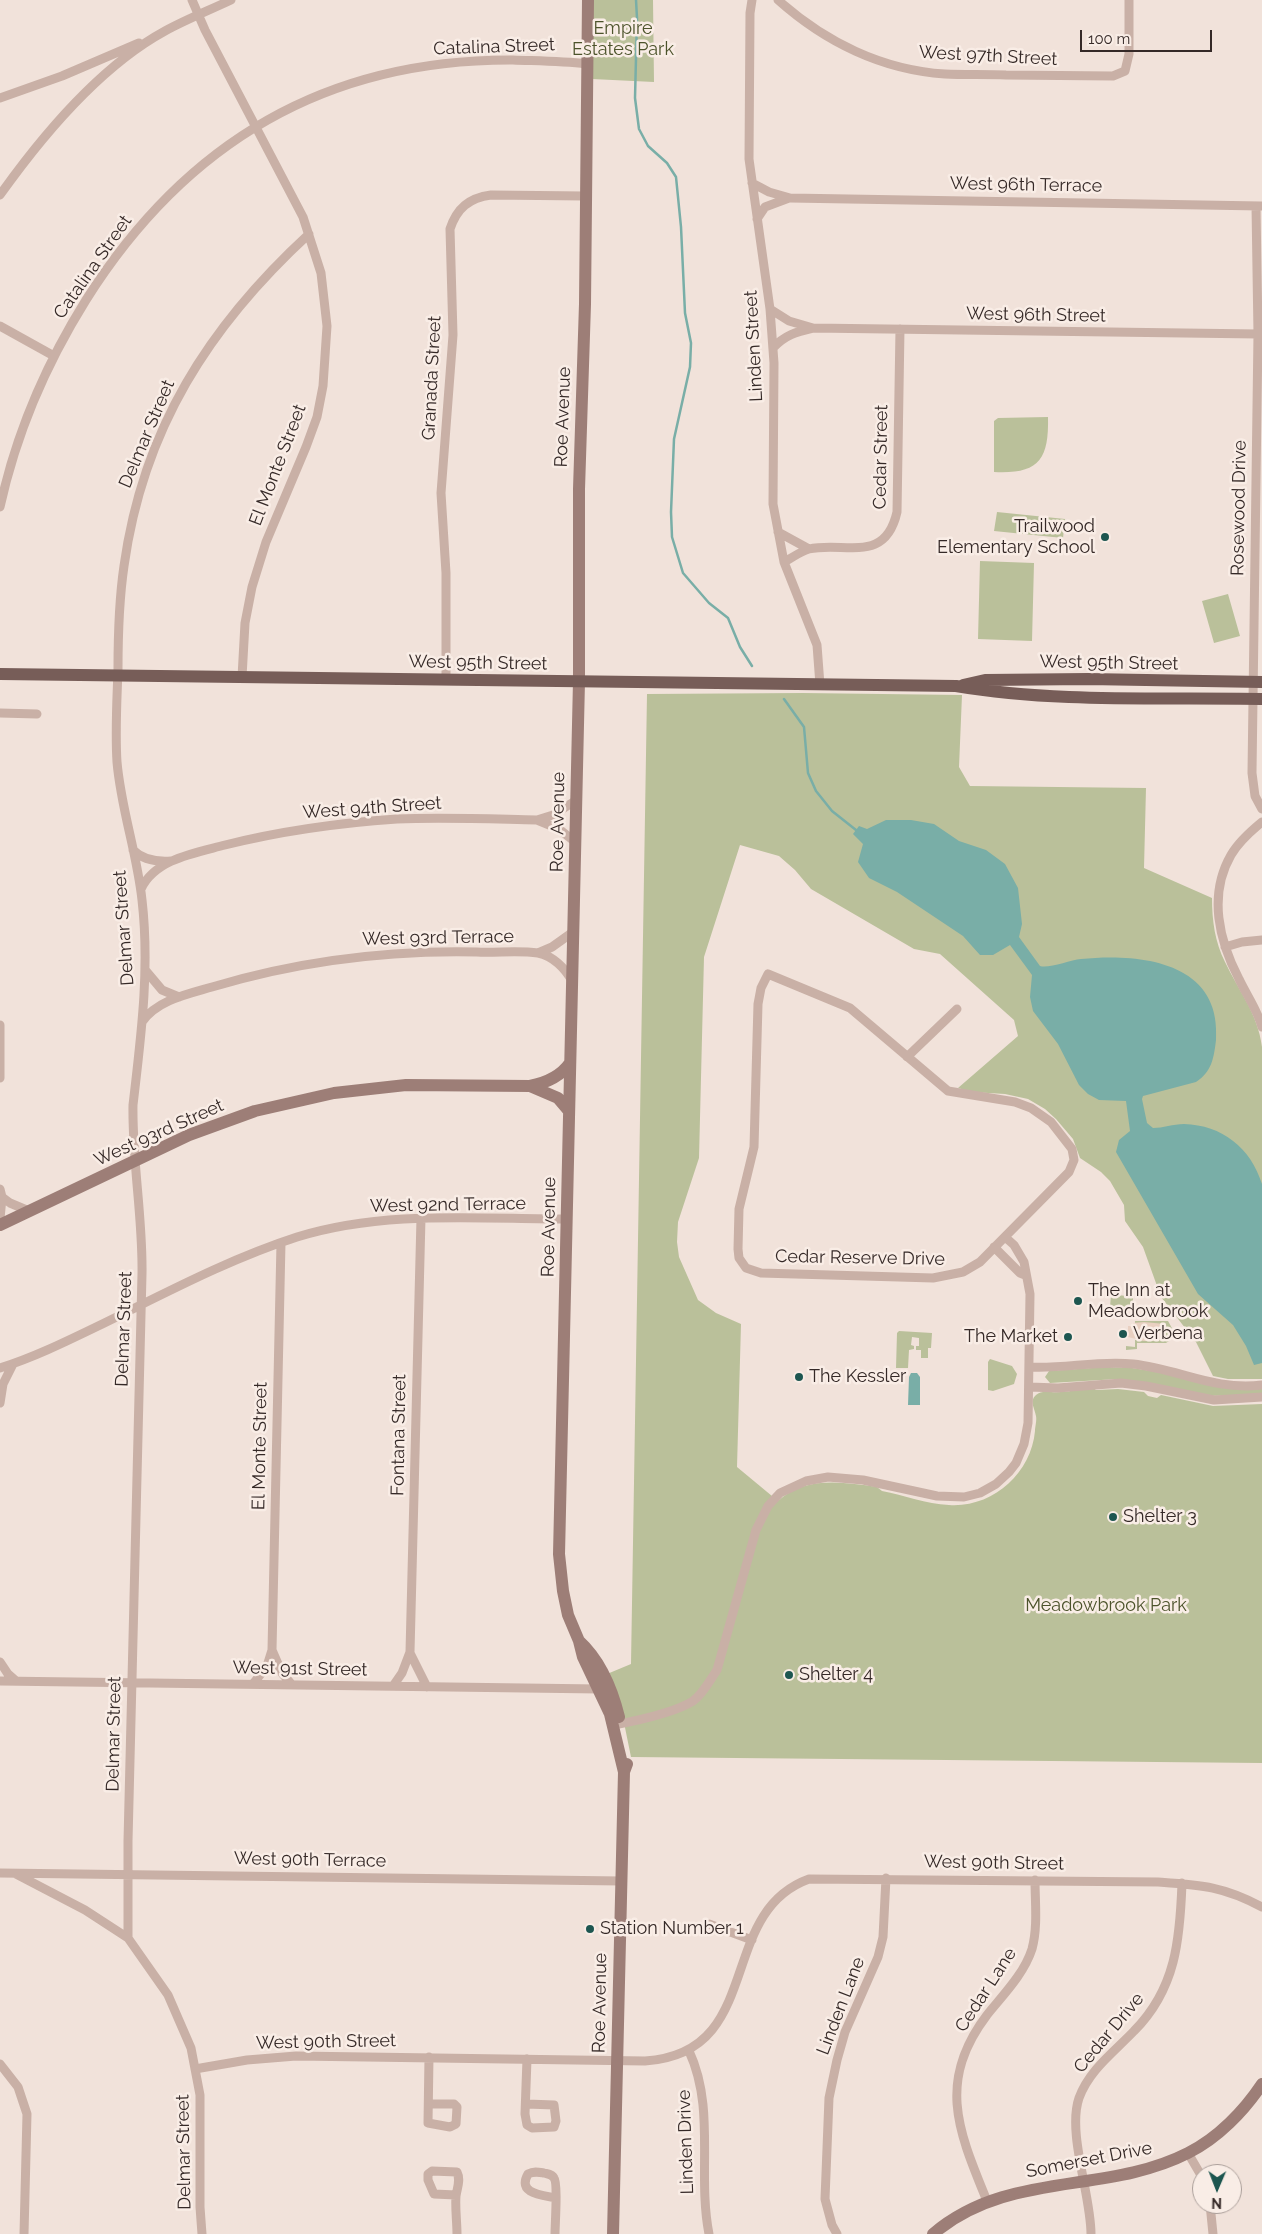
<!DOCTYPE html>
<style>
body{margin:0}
#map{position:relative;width:1262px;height:2234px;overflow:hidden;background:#f1e2da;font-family:Raleway,sans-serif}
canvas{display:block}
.north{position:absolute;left:1192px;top:2164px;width:50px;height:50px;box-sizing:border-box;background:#f9ede6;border:1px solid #ab9f9a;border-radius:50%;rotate:181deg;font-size:14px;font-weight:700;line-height:20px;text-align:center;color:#352927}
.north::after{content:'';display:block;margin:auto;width:18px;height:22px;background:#1d5650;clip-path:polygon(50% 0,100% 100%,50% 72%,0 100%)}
.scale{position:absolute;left:1080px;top:30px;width:132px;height:22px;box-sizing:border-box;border:2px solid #352927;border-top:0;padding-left:6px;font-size:15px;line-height:18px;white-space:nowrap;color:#352927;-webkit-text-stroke:4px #f9ede6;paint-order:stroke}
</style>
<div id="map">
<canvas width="1262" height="2234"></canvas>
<div class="north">N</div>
<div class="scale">100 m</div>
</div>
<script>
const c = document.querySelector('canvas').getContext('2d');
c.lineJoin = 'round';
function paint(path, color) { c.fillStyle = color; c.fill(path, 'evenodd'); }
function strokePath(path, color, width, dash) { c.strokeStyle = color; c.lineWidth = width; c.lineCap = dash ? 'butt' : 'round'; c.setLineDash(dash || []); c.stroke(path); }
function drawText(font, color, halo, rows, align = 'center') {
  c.font = font + ' Raleway,sans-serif'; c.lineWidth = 5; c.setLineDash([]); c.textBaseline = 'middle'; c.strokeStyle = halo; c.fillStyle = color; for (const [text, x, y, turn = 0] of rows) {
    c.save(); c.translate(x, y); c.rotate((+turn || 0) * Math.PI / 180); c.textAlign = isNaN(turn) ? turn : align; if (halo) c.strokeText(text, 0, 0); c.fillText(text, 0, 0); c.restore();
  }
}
paint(new Path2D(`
 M 593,0 L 653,0 L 654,82 L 592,79 Z
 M 1048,417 C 1049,461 1038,474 994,472 L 994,421 L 998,418 Z
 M 997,512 L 1065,519 L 1063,538 L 994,531 Z
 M 980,561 L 1034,563 L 1032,641 L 978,639 Z
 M 1228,594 L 1240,636 L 1214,643 L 1202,601 Z
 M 803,693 L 962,695 L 959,767 L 970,786 L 1146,788 L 1144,868 L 1212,898 C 1212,921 1215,942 1225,962 C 1239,991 1258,1014 1262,1047 L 1262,1379 L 1228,1379 L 1213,1376 L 1196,1342 L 1161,1297 L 1143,1247 L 1125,1221 L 1124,1205 L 1110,1181 L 1101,1172 L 1080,1158 L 1073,1139 L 1056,1119 L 1045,1109 L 1028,1099 L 1005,1094 L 972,1092 L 958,1088 L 1018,1036 L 1014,1020 L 940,954 L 914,949 L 811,889 L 795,870 L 779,856 L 740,845 L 704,957 L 699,1158 L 678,1222 L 677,1242 L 679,1257 L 698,1300 L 716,1313 L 741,1324 L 737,1467 L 778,1501 C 806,1476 842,1482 877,1487 L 882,1491 C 904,1495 926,1504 949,1505 C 992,1508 1031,1474 1035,1431 C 1035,1427 1037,1420 1036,1416 C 1035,1409 1029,1401 1036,1395 C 1040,1391 1046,1392 1051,1392 C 1065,1393 1078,1390 1092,1387 L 1096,1390 L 1118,1389 L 1144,1392 L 1148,1396 L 1157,1398 L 1161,1395 L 1213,1406 L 1262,1404 L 1262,1763 L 631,1757 L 621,1708 L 607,1674 L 631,1664 L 647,694 Z
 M 1111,1295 L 1133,1296 L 1133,1308 L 1110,1307 Z
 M 1135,1321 L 1168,1321 L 1173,1330 L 1172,1339 L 1166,1343 L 1137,1343 L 1137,1349 L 1126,1350 L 1126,1346 L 1135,1347 L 1135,1340 L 1159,1341 L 1156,1324 L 1135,1323 Z
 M 899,1331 L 932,1333 L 931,1348 L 928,1348 L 928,1358 L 921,1358 L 921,1350 L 916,1350 L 916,1346 L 919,1346 L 919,1338 L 912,1337 L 911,1345 L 914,1346 L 914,1349 L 909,1350 L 908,1368 L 896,1368 L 897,1333 Z
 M 990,1359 L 1012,1366 L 1017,1374 L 1014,1384 L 993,1391 L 988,1390 L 988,1362 Z
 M 1106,1367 L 1132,1368 L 1262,1388 L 1262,1394 L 1210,1396 L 1118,1379 L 1050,1383 L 1045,1377 L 1049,1371 Z`), '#bac09a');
paint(new Path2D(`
 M 1144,1322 L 1165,1324 L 1165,1340 L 1144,1341 L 1128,1337 L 1128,1326 L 1133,1326 L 1133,1323 Z`), '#e9d0c1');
paint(new Path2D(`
 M 886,820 L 911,820 L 934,824 L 959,841 L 986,850 L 1005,864 L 1018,888 L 1022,924 L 1019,937 L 1040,966 C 1048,969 1070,960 1081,959 C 1139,953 1222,961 1216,1040 C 1214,1057 1212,1072 1196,1082 L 1143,1096 L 1142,1099 L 1147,1123 L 1153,1128 C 1163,1128 1173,1124 1184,1124 C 1222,1125 1251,1148 1262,1184 L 1262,1363 L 1254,1365 L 1246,1346 L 1233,1325 L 1198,1294 L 1116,1152 L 1119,1140 L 1130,1131 L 1126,1101 L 1099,1100 L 1088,1094 L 1079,1085 L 1058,1044 L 1033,1011 L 1030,997 L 1032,975 L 1010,945 L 993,955 L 980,955 L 963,936 L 897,892 L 869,878 L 858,862 L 863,844 L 853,834 L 859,826 L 867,829 Z
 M 911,1373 L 917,1373 L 920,1377 L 920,1405 L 908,1405 L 909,1377 Z`), '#79aea7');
strokePath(new Path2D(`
 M 636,0 L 637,18 L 635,98 L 639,129 L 648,146 L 667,163 L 676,177 L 681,227 L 685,313 L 691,343 L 690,367 L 674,439 L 671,512 L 672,537 L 683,573 L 709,603 L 728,618 L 740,647 L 752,666
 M 784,699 L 804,727 L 808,773 L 816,791 L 832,811 L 856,830`), '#79aea7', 2.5);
strokePath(new Path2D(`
 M 192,0 L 205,30 L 303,217 L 321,273 L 327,326 L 323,386 L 317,417 L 306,447 L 266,542 L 252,587 L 245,623 L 242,677
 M 752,0 L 750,13 L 749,159 L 770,309 L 774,363 L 773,504 L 784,562 L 817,645 L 820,685
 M 778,0 C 825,42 882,70 945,74 C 965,75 986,74 1006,75 C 1042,75 1077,76 1113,76 L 1125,71 L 1129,54 L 1129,0
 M 0,98 L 62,76 L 139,43
 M 752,183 L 769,192 L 790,198 L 1261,206
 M 0,195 C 42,136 101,66 165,31 C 187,19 210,10 231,0
 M 1256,206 L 1258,334 L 1252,773 L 1255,796 L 1262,809
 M 757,219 L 765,207 L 789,198
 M 770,309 L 789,321 L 813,328
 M 0,326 L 54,356
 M 773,348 C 785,335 796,332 813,328 L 1258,334
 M 0,507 C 16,434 46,364 86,300 C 185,143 325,59 513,60 C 538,61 562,61 586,64
 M 778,532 L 809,549
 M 784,562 C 792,558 801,551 809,549 C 844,541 885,565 897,512 L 900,329
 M 446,680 L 446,573 L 441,493 L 453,335 L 450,229 C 457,208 469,198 491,195 L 585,196
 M 0,713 L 37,714
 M 537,820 L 559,829 L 574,841
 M 1262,822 C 1251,831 1238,843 1231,855 C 1208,895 1219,941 1239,979 C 1247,996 1257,1009 1262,1027
 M 133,850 C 143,860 157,862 171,861
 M 141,889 C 155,859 195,853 225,845 C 281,831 338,823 397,819 C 443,817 490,819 537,820 L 553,815 L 575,801
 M 1225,947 L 1242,942 L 1262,940
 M 538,953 L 552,947 L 573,932
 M 146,971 L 162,990 L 179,997
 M 768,974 L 850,1008 L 948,1091 L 1015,1102 L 1031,1108 L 1051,1122 L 1072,1149 L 1074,1160 L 1069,1172 L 980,1262 L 963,1272 L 933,1278 L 761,1273 L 746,1268 L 739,1258 L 738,1249 L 739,1209 L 754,1147 L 758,1004 L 761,988 Z
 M 142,1022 C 157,1000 188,994 212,987 C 299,961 386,950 477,952 C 497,953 518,950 538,953 C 553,956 565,968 572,981
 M 0,1025 L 0,1078
 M 907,1057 L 957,1009
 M 0,1189 L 2,1197 L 0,1219
 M 2,1197 L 10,1203 L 29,1211
 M 994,1247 L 1020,1273 L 1025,1275
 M 1030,1367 C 1064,1369 1099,1360 1133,1364 C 1179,1369 1214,1391 1262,1385
 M 0,1368 C 32,1358 63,1343 94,1328 C 160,1296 226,1260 297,1237 C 384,1210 477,1219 567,1219
 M 1029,1387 L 1058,1388 L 1121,1383 L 1146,1386 L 1214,1400 L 1262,1397
 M 0,1403 L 3,1384 L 13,1364
 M 272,1650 L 282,1673 L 292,1685
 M 410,1653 L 427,1687
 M 0,1662 L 8,1674 L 16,1681
 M 0,1681 L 599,1689
 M 253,1684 L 267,1666 L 272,1650 L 281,1243
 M 393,1686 L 402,1673 L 410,1652 L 421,1218
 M 614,1725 C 635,1721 676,1712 693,1701 C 703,1694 710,1680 717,1670 L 756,1530 L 768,1506 L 780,1493 L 806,1481 L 828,1477 L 863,1480 L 937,1496 L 964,1497 L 980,1493 L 996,1484 L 1009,1472 L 1016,1463 L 1024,1444 L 1028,1423 L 1030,1294 L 1024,1262 L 1014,1245 L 1005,1237
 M 0,1873 L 621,1881
 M 16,1874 L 85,1910 L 128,1938 L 168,1995 L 191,2048 L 200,2095 L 200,2207 L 202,2234
 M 709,1924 L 752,1940
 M 128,1938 L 128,1841 L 142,1274 C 143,1218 132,1162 133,1105 C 141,1036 150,969 142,900 C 137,853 121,809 117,762 C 115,731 117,700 118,669 C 118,634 119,600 124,566 C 143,429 209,326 309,234
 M 689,2051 C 716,2109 697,2173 709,2234
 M 429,2057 L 428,2123 L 450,2127 L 456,2124 L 457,2107 L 454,2104 L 430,2104
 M 0,2064 L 18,2087 L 27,2114 L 24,2234
 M 195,2069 L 247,2060 L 296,2056 L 645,2061 C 766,2053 715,1913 809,1879 L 1158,1882 C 1201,1885 1223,1886 1262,1907
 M 527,2104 L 554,2105 L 556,2121 L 554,2127 L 532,2128 L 527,2125 L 525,2114 L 527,2059
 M 1188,2153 L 1202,2177
 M 456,2195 L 434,2194 L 428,2180 L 428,2174 L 432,2171 L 457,2172 C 461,2180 457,2188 456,2196 C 455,2208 457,2222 457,2234
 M 987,2201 C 959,2132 936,2082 987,2015 C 1003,1995 1024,1974 1032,1949 C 1038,1927 1035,1902 1035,1880
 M 1210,2204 L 1213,2234
 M 555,2234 C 555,2225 558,2183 554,2178 C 552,2174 548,2174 544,2173 C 538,2172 534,2171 528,2174 C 517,2194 542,2195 556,2198
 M 837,2234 L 832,2225 L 825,2199 L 829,2098 L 837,2060 L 845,2032 L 878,1957 L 883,1937 L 886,1878
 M 1091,2234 C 1091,2195 1067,2133 1079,2098 C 1089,2070 1114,2052 1134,2031 C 1176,1989 1180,1939 1182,1883`), '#c9b0a6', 9);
strokePath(new Path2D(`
 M 588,0 L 585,304 L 579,489 L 579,681 L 559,1554 L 563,1591 L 568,1615 L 579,1641 L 583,1657 L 610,1714 L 624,1772
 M 530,1086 C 545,1083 561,1076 570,1063
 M 0,1225 L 189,1135 L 255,1111 L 334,1093 L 406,1085 L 530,1086 L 558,1098 L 569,1111
 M 579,1641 C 601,1661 612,1689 619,1717
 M 613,2234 L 624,1772 L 627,1764
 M 933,2234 C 1008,2170 1106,2195 1188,2153 C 1218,2138 1244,2111 1262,2084`), '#9d7e77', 12);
strokePath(new Path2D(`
 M 0,674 L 956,686 C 1056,703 1161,697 1262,699
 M 963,685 L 985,680 L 1088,679 L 1262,682`), '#775d58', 12);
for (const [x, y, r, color] of [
 [1105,537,5,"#1d5650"],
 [1078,1301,5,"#1d5650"],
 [1123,1334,5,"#1d5650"],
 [1068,1337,5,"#1d5650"],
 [799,1377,5,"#1d5650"],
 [1113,1517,5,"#1d5650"],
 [789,1675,5,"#1d5650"],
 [590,1929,5,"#1d5650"]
]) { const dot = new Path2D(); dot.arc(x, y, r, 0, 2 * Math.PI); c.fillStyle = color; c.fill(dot); strokePath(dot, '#f9ede6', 2); }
drawText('18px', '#4c532b', '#f9ede6', [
 ["Empire",623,29],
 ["Estates Park",623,50],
 ["Meadowbrook Park",1106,1606]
]);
drawText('18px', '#352927', '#f9ede6', [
 ["Catalina Street",494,47,-2],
 ["West 97th Street",988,56,3],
 ["West 96th Terrace",1026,185,1],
 ["Catalina Street",93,267,-55],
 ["West 96th Street",1036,315,1],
 ["Linden Street",754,346,-93],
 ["Granada Street",432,378,-87],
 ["Roe Avenue",563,417,-88],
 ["Delmar Street",147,434,-67],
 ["Cedar Street",881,457,-89],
 ["El Monte Street",278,465,-69],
 ["Rosewood Drive",1239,508,-89],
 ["West 95th Street",478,663,1],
 ["West 95th Street",1109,663,1],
 ["West 94th Street",372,808,-4],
 ["Roe Avenue",558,822,-89],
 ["Delmar Street",124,928,-94],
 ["West 93rd Terrace",438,938,-1],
 ["West 93rd Street",159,1133,-24],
 ["West 92nd Terrace",448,1205,-1],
 ["Roe Avenue",549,1227,-89],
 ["Cedar Reserve Drive",860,1258,1],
 ["Delmar Street",124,1329,-88],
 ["Fontana Street",399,1435,-89],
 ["El Monte Street",260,1446,-89],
 ["West 91st Street",300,1669,1],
 ["Delmar Street",114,1734,-89],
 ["West 90th Terrace",310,1860,1],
 ["West 90th Street",994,1863,1],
 ["Cedar Lane",986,1990,-57],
 ["Roe Avenue",600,2003,-89],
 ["Linden Lane",841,2006,-69],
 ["Cedar Drive",1109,2033,-50],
 ["West 90th Street",326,2042,-1],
 ["Linden Drive",686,2142,-92],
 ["Delmar Street",184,2152,-91],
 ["Somerset Drive",1089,2160,-11]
]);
drawText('18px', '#352927', '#f9ede6', [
 ["Trailwood",1095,527,"right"],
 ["Elementary School",1095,548,"right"],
 ["The Inn at",1088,1291],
 ["Meadowbrook",1088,1312],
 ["Verbena",1133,1334],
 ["The Market",1058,1337,"right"],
 ["The Kessler",809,1377],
 ["Shelter 3",1123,1517],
 ["Shelter 4",799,1675],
 ["Station Number 1",600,1929]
], 'left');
</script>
